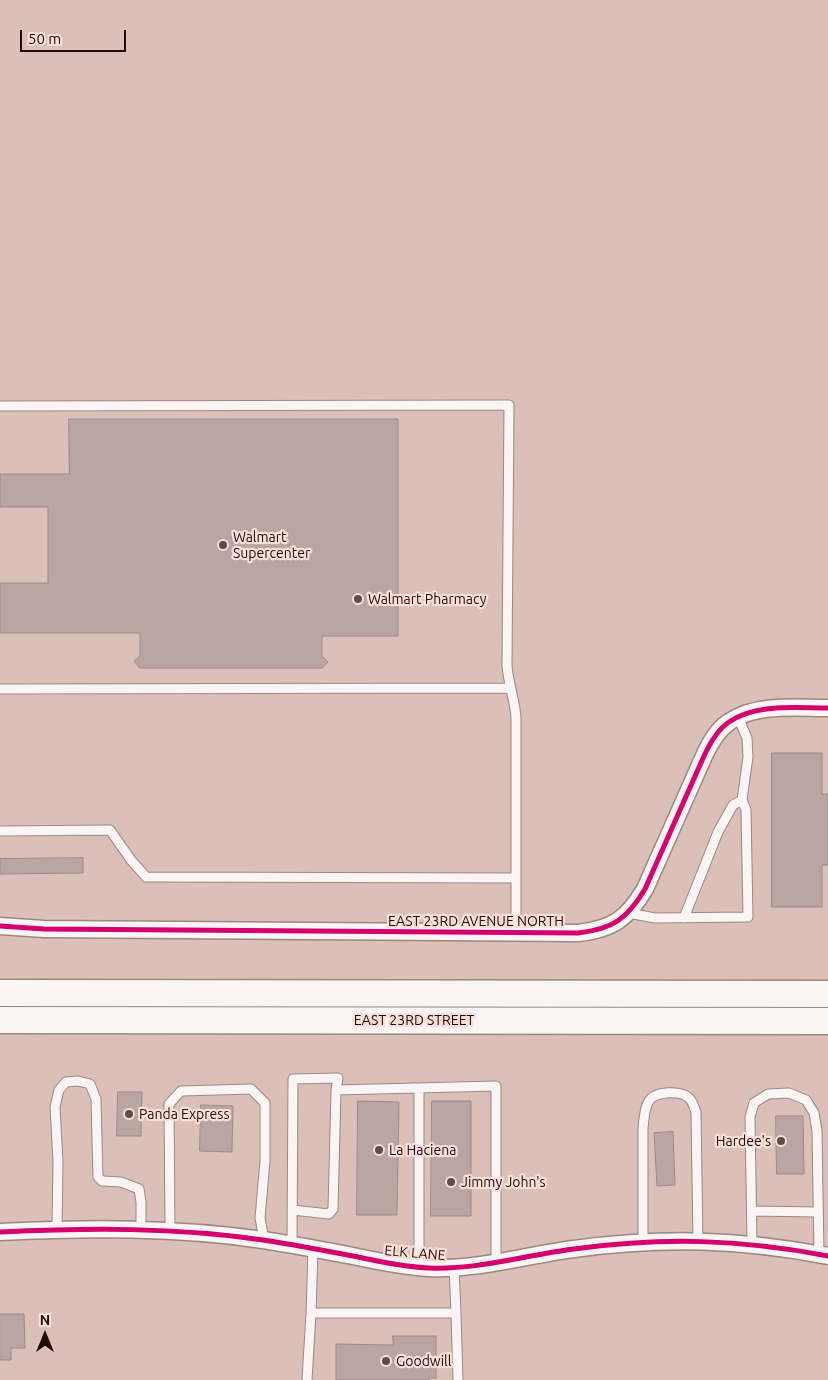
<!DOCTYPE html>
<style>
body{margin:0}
#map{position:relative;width:828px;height:1380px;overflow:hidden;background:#dbbfb9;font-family:Ubuntu,sans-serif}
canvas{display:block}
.north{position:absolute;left:20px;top:1310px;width:50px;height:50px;-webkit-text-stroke:4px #f9dfd8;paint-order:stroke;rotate:0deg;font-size:14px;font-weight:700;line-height:20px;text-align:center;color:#1d0c08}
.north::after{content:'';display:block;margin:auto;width:18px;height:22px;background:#1d0c08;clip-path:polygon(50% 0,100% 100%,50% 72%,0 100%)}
.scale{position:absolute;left:20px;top:30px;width:106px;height:22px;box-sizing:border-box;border:2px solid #1d0c08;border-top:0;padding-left:6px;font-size:15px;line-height:18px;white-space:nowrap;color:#1d0c08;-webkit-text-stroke:4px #f9dfd8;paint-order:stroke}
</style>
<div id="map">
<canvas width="828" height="1380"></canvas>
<div class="north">N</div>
<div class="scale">50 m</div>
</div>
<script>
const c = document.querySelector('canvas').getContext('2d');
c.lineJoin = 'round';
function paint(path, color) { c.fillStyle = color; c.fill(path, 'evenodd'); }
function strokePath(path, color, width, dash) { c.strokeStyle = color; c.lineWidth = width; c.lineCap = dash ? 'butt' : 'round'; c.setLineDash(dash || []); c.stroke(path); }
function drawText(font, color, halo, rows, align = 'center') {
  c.font = font + ' Ubuntu,sans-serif'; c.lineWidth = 4.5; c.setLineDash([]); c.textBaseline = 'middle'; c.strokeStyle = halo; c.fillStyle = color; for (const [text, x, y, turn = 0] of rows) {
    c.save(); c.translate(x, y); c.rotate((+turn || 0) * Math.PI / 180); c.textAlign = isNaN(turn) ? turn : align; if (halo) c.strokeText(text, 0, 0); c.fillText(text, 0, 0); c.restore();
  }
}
const building = new Path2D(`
 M 69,419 L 398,419 L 398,636 L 322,636 L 322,656 L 328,662 L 322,668 L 140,668 L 134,661 L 140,656 L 140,633 L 0,633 L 0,583 L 48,583 L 48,507 L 0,507 L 0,474 L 69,474 Z
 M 772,753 L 822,753 L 822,794 L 828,794 L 828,865 L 822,865 L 822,907 L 772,907 Z
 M 83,858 L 83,873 L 0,874 L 0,859 Z
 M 118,1092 L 142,1092 L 141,1136 L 117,1136 Z
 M 358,1101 L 399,1102 L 397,1215 L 357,1215 Z
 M 432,1101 L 471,1101 L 471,1216 L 431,1216 Z
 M 201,1105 L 233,1106 L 232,1152 L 200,1151 Z
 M 776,1116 L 803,1116 L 804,1174 L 777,1174 Z
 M 673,1132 L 675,1185 L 657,1186 L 654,1133 Z
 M 0,1314 L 24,1314 L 25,1348 L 11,1348 L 11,1360 L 0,1360 Z
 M 393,1336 L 436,1336 L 436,1378 L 429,1378 L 429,1380 L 336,1380 L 336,1344 L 393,1345 Z`);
paint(building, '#bba5a2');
strokePath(building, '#9e8986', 1);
const lane = new Path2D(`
 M 0,406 L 509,405 L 507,665 C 508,683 515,700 516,718 L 516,932
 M 0,689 L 510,688
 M 0,831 L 110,830 L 131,860 L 146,877 L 516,878
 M 628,913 L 655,918 L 748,917 L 746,810 L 742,800 L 748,757 L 747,738 L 738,717
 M 684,918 L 718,832 L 733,805 L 742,800
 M 292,1210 L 329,1214 L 333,1209 L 336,1090
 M 752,1211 L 818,1212
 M 57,1229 L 58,1161 L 55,1107 L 59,1090 L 66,1082 L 78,1081 L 90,1084 L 96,1099 L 98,1177 L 102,1181 L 121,1182 L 139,1189 L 141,1202 L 141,1229
 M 170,1230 L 169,1104 L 181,1091 L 251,1089 L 265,1103 L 265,1161 L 260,1218 L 264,1240
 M 643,1242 L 643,1128 C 644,1121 644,1108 649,1101 C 655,1091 681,1090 689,1098 C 693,1101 694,1108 696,1112 L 698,1241
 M 752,1244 L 750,1117 L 754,1103 L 768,1094 L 789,1093 L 806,1100 L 814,1113 L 817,1131 L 819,1254
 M 292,1245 L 293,1079 L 338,1078 L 336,1090 L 496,1086 L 496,1262
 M 313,1249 L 311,1313 L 456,1313 L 454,1268
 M 419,1267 L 419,1088
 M 456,1313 L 458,1380
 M 307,1380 L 311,1313`);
const street = new Path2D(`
 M 0,926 L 44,929 L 578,933 C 613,929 627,919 645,889 L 704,756 C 710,743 717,730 729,722 C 756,703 797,708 828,708
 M 0,1232 C 88,1228 175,1227 263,1240 C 295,1245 327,1251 358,1257 C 381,1262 405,1267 429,1268 C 478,1270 526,1255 574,1249 C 664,1237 739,1239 828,1256`);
const primary = new Path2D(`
 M 0,993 L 828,994
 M 0,1020 L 828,1021`);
strokePath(lane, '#9c8783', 11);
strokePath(street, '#9c8783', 19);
strokePath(primary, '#9c8783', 29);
strokePath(lane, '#faf5f4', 9);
strokePath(street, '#faf5f4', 16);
strokePath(primary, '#faf5f4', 26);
strokePath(new Path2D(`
 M 0,926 L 44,929 L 578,933 C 613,929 627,919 645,889 L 704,756 C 710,743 717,730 729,722 C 756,703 797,708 828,708
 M 0,1232 C 88,1228 175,1227 263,1240 C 295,1245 327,1251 358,1257 C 381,1262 405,1267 429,1268 C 478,1270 526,1255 574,1249 C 664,1237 739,1239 828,1256`), '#d6006c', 5);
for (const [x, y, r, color] of [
 [223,545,5,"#604b46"],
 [358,599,5,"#604b46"],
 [129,1114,5,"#604b46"],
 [781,1141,5,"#604b46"],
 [379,1150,5,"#604b46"],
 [451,1182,5,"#604b46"],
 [386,1361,5,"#604b46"]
]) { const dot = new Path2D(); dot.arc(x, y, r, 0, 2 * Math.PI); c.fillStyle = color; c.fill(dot); strokePath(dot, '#f9dfd8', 2); }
drawText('14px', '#1d0c08', '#f9dfd8', [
 ["Walmart",233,537],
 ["Supercenter",233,553],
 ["Walmart Pharmacy",368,599],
 ["Panda Express",139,1114],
 ["Hardee's",771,1141,"right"],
 ["La Haciena",389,1150],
 ["Jimmy John's",461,1182],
 ["Goodwill",396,1361]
], 'left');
drawText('14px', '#1d0c08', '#f9dfd8', [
 ["EAST 23RD AVENUE NORTH",476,921],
 ["EAST 23RD STREET",414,1020],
 ["ELK LANE",415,1253,5]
]);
</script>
